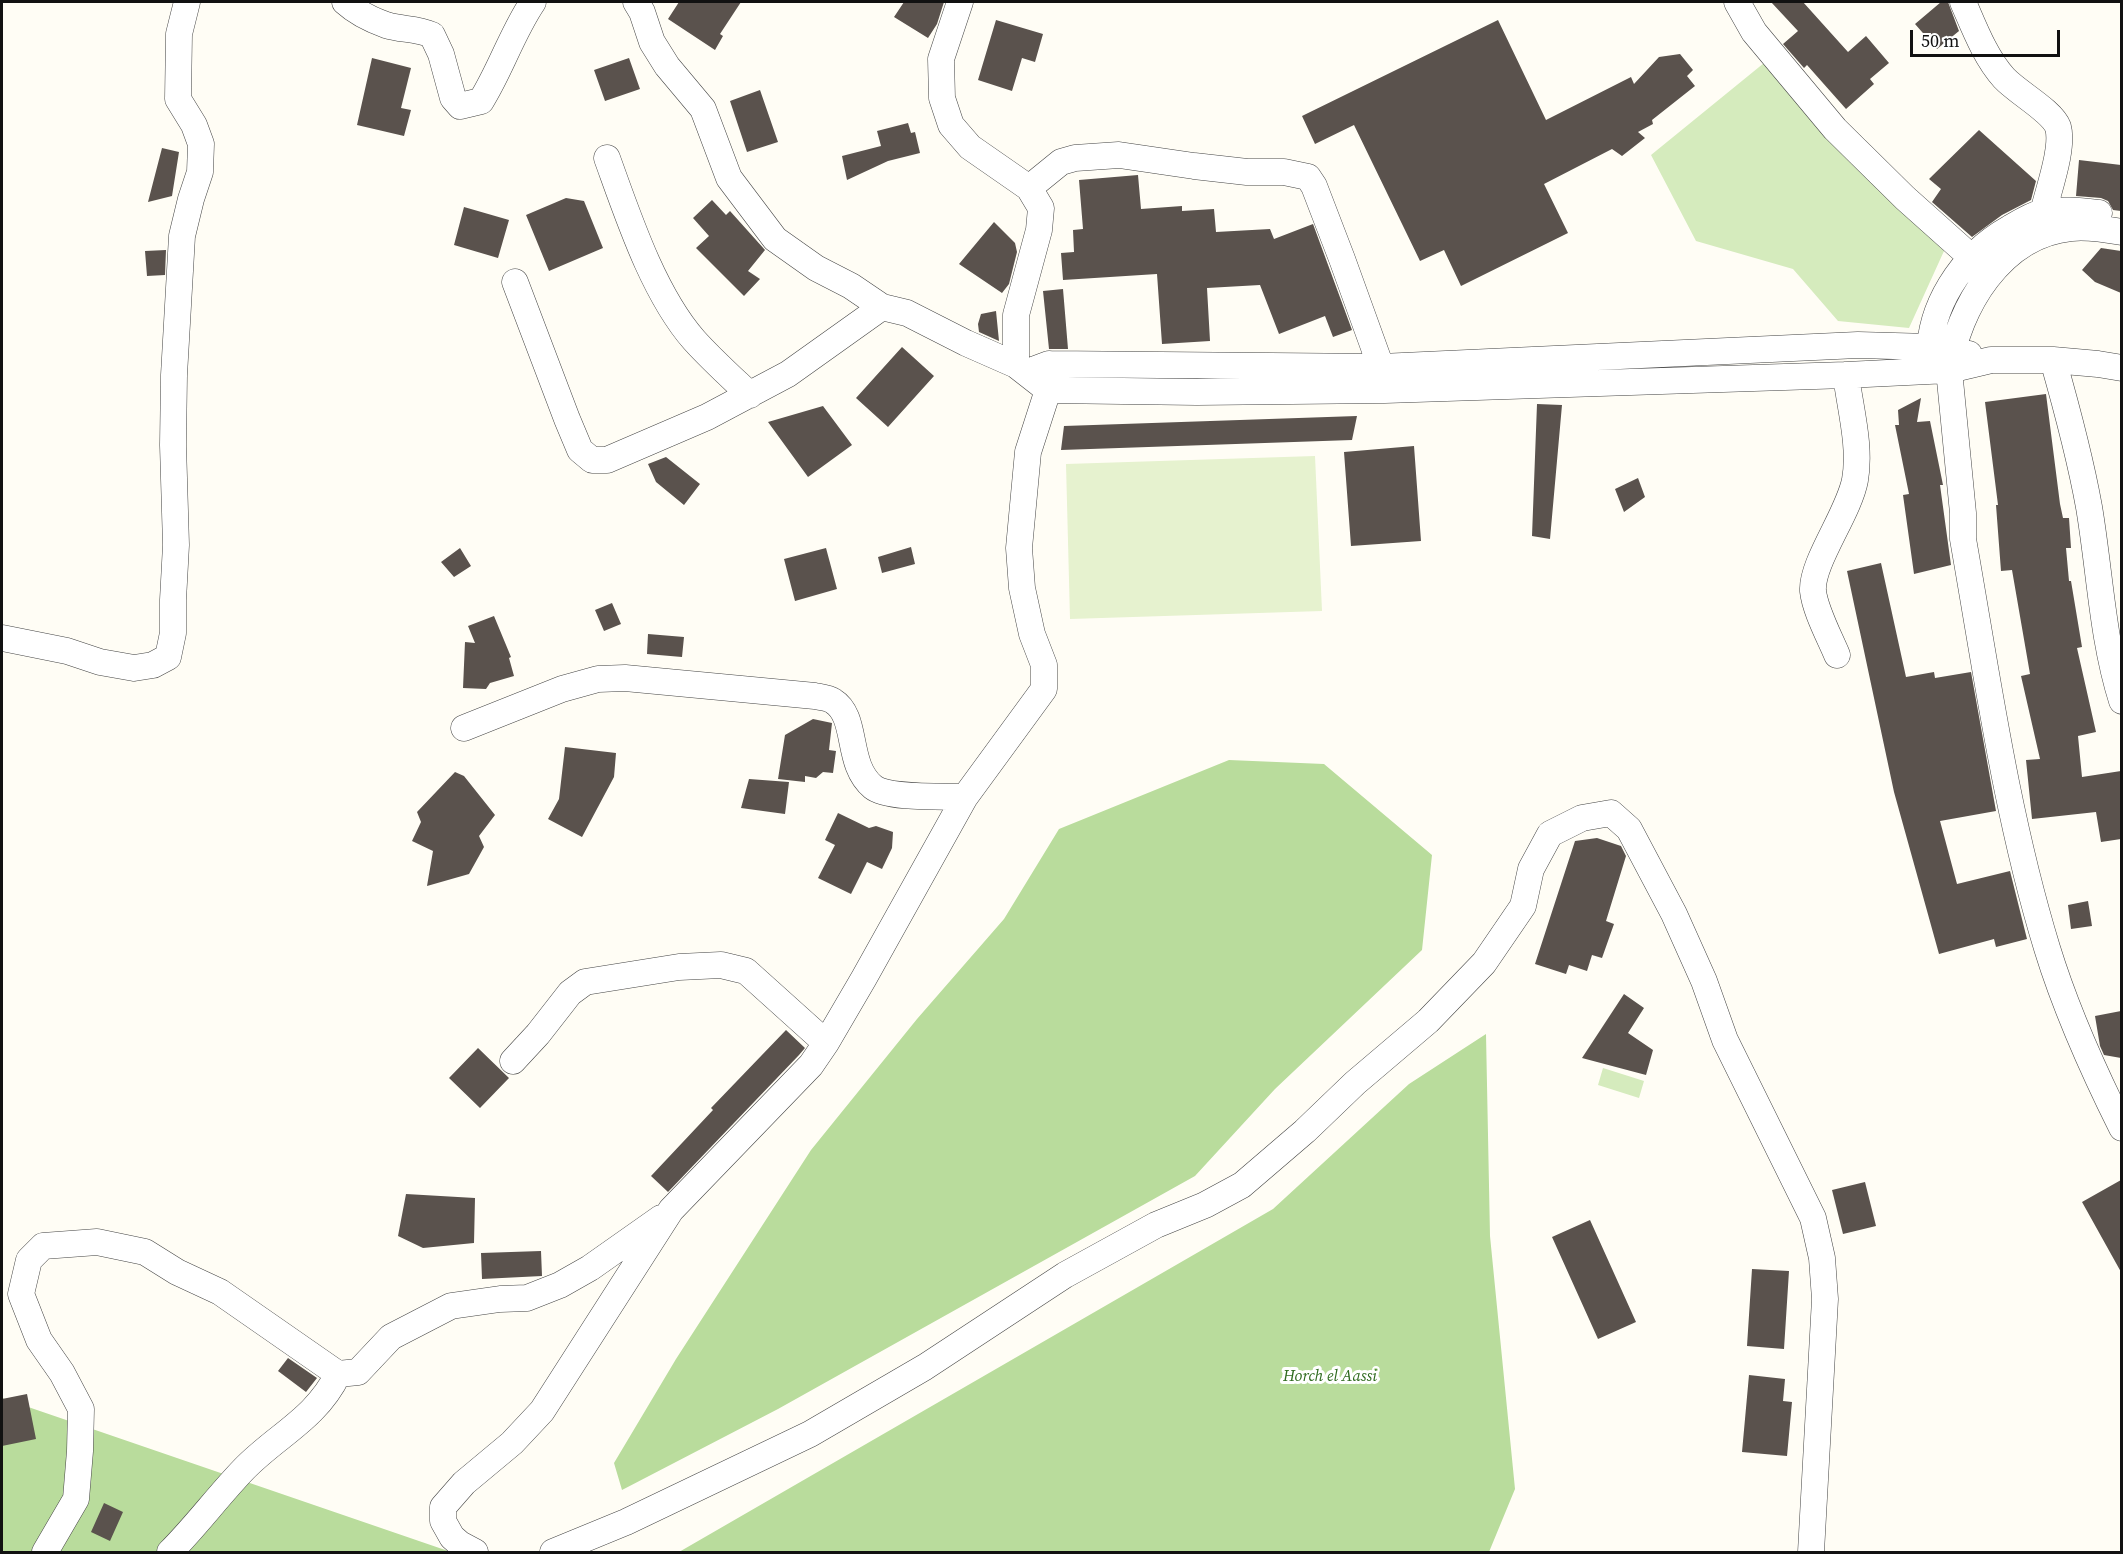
<!DOCTYPE html>
<style>
body{margin:0}
#map{position:relative;width:2123px;height:1554px;overflow:hidden;background:#fffdf5;font-family:"Source Serif 4",serif}
canvas{display:block}
.frame{position:absolute;inset:0;border:3px solid #111;pointer-events:none}
.scale{position:absolute;left:1910px;top:30px;width:150px;height:27px;box-sizing:border-box;border:3px solid #111;border-top:0;padding-left:8px;font-size:18px;line-height:21px;white-space:nowrap;color:#111;-webkit-text-stroke:4px #fff;paint-order:stroke}
</style>
<div id="map">
<canvas width="2123" height="1554"></canvas>
<div class="frame"></div>
<div class="scale">50 m</div>
</div>
<script>
const c = document.querySelector('canvas').getContext('2d');
c.lineJoin = 'round';
function paint(path, color) { c.fillStyle = color; c.fill(path, 'evenodd'); }
function strokePath(path, color, width, dash) { c.strokeStyle = color; c.lineWidth = width; c.lineCap = dash ? 'butt' : 'round'; c.setLineDash(dash || []); c.stroke(path); }
function drawText(font, color, halo, rows, align = 'center') {
  c.font = font + ' "Source Serif 4",serif'; c.lineWidth = 6; c.setLineDash([]); c.textBaseline = 'middle'; c.strokeStyle = halo; c.fillStyle = color; for (const [text, x, y, turn = 0] of rows) {
    c.save(); c.translate(x, y); c.rotate((+turn || 0) * Math.PI / 180); c.textAlign = isNaN(turn) ? turn : align; if (halo) c.strokeText(text, 0, 0); c.fillText(text, 0, 0); c.restore();
  }
}
paint(new Path2D(`
 M 1764,63 L 1944,251 L 1909,328 L 1838,321 L 1793,269 L 1696,241 L 1651,155 Z
 M 1603,1068 L 1644,1081 L 1639,1098 L 1598,1085 Z`), '#d5ebbd');
paint(new Path2D(`
 M 1229,760 L 1324,764 L 1432,855 L 1422,950 L 1275,1089 L 1195,1176 L 778,1409 L 622,1490 L 614,1463 L 676,1359 L 811,1150 L 917,1019 L 1004,919 L 1059,829 Z
 M 1486,1034 L 1490,1236 L 1515,1489 L 1489,1552 L 679,1552 L 1273,1209 L 1409,1084 Z
 M 2,1398 L 451,1552 L 2,1552 Z`), '#b9dc9c');
paint(new Path2D(`
 M 1315,456 L 1322,611 L 1070,619 L 1066,464 Z`), '#e6f2cf');
paint(new Path2D(`
 M 679,2 L 741,2 L 720,34 L 723,36 L 715,50 L 668,19 Z
 M 904,2 L 944,2 L 937,24 L 928,38 L 894,17 Z
 M 1771,2 L 1803,2 L 1848,52 L 1866,36 L 1889,63 L 1870,79 L 1874,84 L 1846,109 L 1807,65 L 1804,68 L 1783,44 L 1798,31 Z
 M 1941,2 L 1948,2 L 1959,31 L 1937,49 L 1915,24 Z
 M 996,20 L 1043,34 L 1035,62 L 1022,58 L 1012,91 L 978,80 Z
 M 1498,20 L 1546,120 L 1631,77 L 1634,84 L 1659,57 L 1680,54 L 1693,70 L 1687,76 L 1695,86 L 1652,120 L 1653,124 L 1638,132 L 1645,138 L 1622,156 L 1612,149 L 1544,184 L 1568,233 L 1461,286 L 1444,250 L 1420,261 L 1354,125 L 1315,144 L 1302,116 Z
 M 372,58 L 411,68 L 401,108 L 411,110 L 404,136 L 357,125 Z
 M 629,58 L 640,89 L 605,101 L 594,70 Z
 M 760,90 L 778,142 L 747,152 L 730,101 Z
 M 908,123 L 911,133 L 915,132 L 920,153 L 888,161 L 847,180 L 842,156 L 881,146 L 877,131 Z
 M 1979,130 L 2036,181 L 2031,200 L 2002,215 L 1972,237 L 1932,202 L 1941,189 L 1929,179 Z
 M 162,148 L 179,152 L 172,196 L 148,202 Z
 M 2079,160 L 2121,165 L 2121,211 L 2113,210 L 2108,201 L 2101,198 L 2076,196 Z
 M 1138,175 L 1141,209 L 1182,206 L 1182,211 L 1214,209 L 1216,232 L 1270,229 L 1274,239 L 1313,224 L 1352,330 L 1333,337 L 1325,316 L 1279,334 L 1260,285 L 1207,288 L 1210,341 L 1162,344 L 1157,274 L 1063,280 L 1061,253 L 1074,252 L 1073,230 L 1083,229 L 1079,180 Z
 M 566,198 L 584,201 L 603,248 L 549,271 L 526,215 Z
 M 712,200 L 726,215 L 730,211 L 765,250 L 748,271 L 760,279 L 744,296 L 696,248 L 709,236 L 693,218 Z
 M 464,207 L 509,220 L 498,258 L 454,245 Z
 M 994,222 L 1015,243 L 1017,252 L 1009,284 L 1002,293 L 959,264 Z
 M 2101,248 L 2121,251 L 2121,293 L 2095,282 L 2082,270 Z
 M 166,250 L 165,275 L 147,276 L 145,251 Z
 M 1063,289 L 1068,349 L 1049,349 L 1043,291 Z
 M 996,311 L 999,341 L 979,332 L 978,324 L 981,314 Z
 M 902,347 L 934,376 L 888,427 L 856,398 Z
 M 2046,394 L 2060,504 L 2063,518 L 2069,518 L 2071,548 L 2066,548 L 2069,581 L 2071,581 L 2082,647 L 2077,648 L 2096,732 L 2078,736 L 2082,777 L 2121,771 L 2121,839 L 2101,842 L 2096,812 L 2032,819 L 2026,760 L 2040,759 L 2021,676 L 2030,674 L 2012,570 L 2001,571 L 1996,505 L 1998,505 L 1985,402 Z
 M 1921,398 L 1917,422 L 1930,421 L 1943,485 L 1940,485 L 1951,565 L 1914,574 L 1903,495 L 1909,494 L 1895,425 L 1899,425 L 1898,410 Z
 M 1537,404 L 1562,405 L 1550,539 L 1532,536 Z
 M 823,406 L 852,445 L 808,477 L 768,422 Z
 M 1357,416 L 1352,440 L 1061,450 L 1064,426 Z
 M 1414,446 L 1421,541 L 1351,546 L 1344,452 Z
 M 666,457 L 700,484 L 684,505 L 656,482 L 648,464 Z
 M 1638,478 L 1645,497 L 1624,512 L 1615,489 Z
 M 911,547 L 915,564 L 882,573 L 878,557 Z
 M 460,548 L 471,566 L 454,577 L 441,562 Z
 M 826,548 L 837,589 L 795,601 L 784,559 Z
 M 1881,563 L 1906,677 L 1934,672 L 1935,678 L 1971,672 L 1996,811 L 1940,821 L 1957,884 L 2010,871 L 2027,939 L 1996,947 L 1994,939 L 1939,954 L 1894,792 L 1847,571 Z
 M 612,603 L 621,624 L 604,631 L 595,610 Z
 M 494,616 L 511,657 L 509,658 L 514,676 L 490,683 L 486,689 L 463,688 L 465,642 L 475,643 L 468,626 Z
 M 648,634 L 684,637 L 682,657 L 647,654 Z
 M 813,719 L 832,723 L 829,750 L 836,751 L 833,773 L 823,772 L 816,778 L 805,776 L 805,782 L 778,779 L 785,735 Z
 M 565,747 L 616,753 L 614,777 L 582,837 L 548,819 L 559,799 Z
 M 455,772 L 464,776 L 495,815 L 479,836 L 484,847 L 469,874 L 427,886 L 433,851 L 412,841 L 421,822 L 417,812 Z
 M 749,779 L 789,782 L 785,814 L 741,808 Z
 M 838,813 L 869,828 L 876,826 L 893,832 L 892,848 L 882,869 L 867,862 L 851,894 L 818,878 L 835,845 L 825,840 Z
 M 1597,838 L 1621,846 L 1626,856 L 1606,921 L 1614,924 L 1602,958 L 1592,955 L 1587,971 L 1569,965 L 1566,974 L 1535,964 L 1575,841 Z
 M 2088,901 L 2092,926 L 2071,929 L 2068,905 Z
 M 1624,994 L 1644,1008 L 1628,1033 L 1653,1050 L 1646,1075 L 1582,1058 Z
 M 2121,1011 L 2121,1058 L 2104,1055 L 2100,1046 L 2095,1016 Z
 M 786,1030 L 805,1048 L 799,1055 L 668,1192 L 651,1176 L 713,1110 L 711,1108 Z
 M 478,1048 L 509,1078 L 480,1108 L 449,1078 Z
 M 2121,1180 L 2121,1272 L 2082,1202 Z
 M 1865,1182 L 1876,1226 L 1843,1234 L 1832,1190 Z
 M 406,1194 L 475,1198 L 474,1243 L 423,1248 L 398,1236 Z
 M 1590,1220 L 1636,1322 L 1598,1339 L 1552,1237 Z
 M 541,1251 L 542,1276 L 482,1279 L 481,1253 Z
 M 1752,1269 L 1789,1271 L 1784,1349 L 1747,1346 Z
 M 288,1358 L 317,1378 L 306,1392 L 278,1371 Z
 M 1749,1375 L 1785,1379 L 1783,1401 L 1792,1402 L 1787,1456 L 1742,1452 Z
 M 27,1394 L 36,1439 L 2,1446 L 2,1399 Z
 M 104,1503 L 123,1512 L 110,1541 L 91,1532 Z`), '#5a524d');
const minor = new Path2D(`
 M 345,2 C 356,12 372,20 386,25 C 402,30 416,28 432,35 L 441,54 L 453,98 L 460,106 L 481,101 C 501,69 512,33 533,2
 M 636,2 L 642,12 L 652,42 L 667,66 L 703,109 L 729,178 L 775,239 L 816,268 L 851,286 L 882,307 L 907,313 L 966,343 L 1016,365 L 1048,390 L 1197,392 L 1385,390 L 1846,375 L 1949,370 L 1991,360 L 2053,360 C 2067,409 2080,457 2089,507 C 2100,572 2102,638 2122,701
 M 960,2 L 941,59 L 942,98 L 951,125 L 970,147 L 1029,188 L 1041,208 L 1039,230 L 1016,315 L 1016,365
 M 1737,2 L 1754,32 L 1835,129 L 1905,198 L 1971,257
 M 1963,2 C 1974,27 1985,57 2004,78 C 2018,93 2052,111 2058,127 C 2064,148 2048,191 2043,213
 M 607,158 C 628,216 653,293 694,340 C 711,359 731,377 750,395
 M 1029,188 L 1061,162 L 1075,158 L 1119,155 L 1194,166 L 1247,172 L 1284,172 L 1308,177 L 1314,186 L 1342,259 L 1381,367 L 1384,382
 M 2122,232 C 2105,229 2087,226 2071,228 C 2001,235 1958,307 1949,370 L 1963,513 L 1963,539 C 1987,675 2006,814 2047,948 C 2066,1010 2093,1070 2122,1128
 M 515,282 L 567,419 L 580,450 L 592,460 L 607,460 L 707,417 L 788,374 L 882,307
 M 2053,360 L 2098,364 L 2122,368
 M 1930,365 C 1926,308 1962,255 2010,228 C 2020,222 2031,215 2043,212 C 2062,209 2080,211 2099,213
 M 1033,370 L 1049,364 L 1381,367 L 1858,345 L 1930,347 L 1969,354
 M 2,638 L 67,651 L 100,662 L 134,668 L 153,665 L 168,657 L 173,633 L 173,600 L 176,545 L 173,445 L 174,375 L 182,236 L 191,199 L 200,172 L 201,144 L 194,125 L 178,99 L 179,34 L 187,2
 M 1837,655 C 1829,636 1815,610 1813,591 C 1811,563 1849,513 1855,480 C 1861,446 1850,408 1846,375
 M 464,728 L 562,689 L 598,679 L 625,678 L 815,696 C 821,697 829,698 833,701 C 859,717 845,764 873,787 C 888,799 945,796 965,797
 M 513,1061 L 538,1034 L 570,993 L 585,982 L 679,967 L 721,965 L 746,971 L 826,1043
 M 45,1552 L 76,1499 L 80,1451 L 81,1409 L 62,1373 L 39,1340 L 21,1294 L 29,1260 L 43,1246 L 97,1242 L 145,1252 L 177,1272 L 220,1292 L 338,1374 L 358,1372 L 391,1337 L 451,1306 L 500,1299 L 527,1298 L 560,1285 L 590,1268 L 661,1218
 M 170,1552 C 196,1526 218,1496 244,1469 C 277,1435 316,1419 338,1374
 M 475,1552 L 460,1544 L 452,1537 L 443,1521 L 443,1507 L 464,1483 L 512,1443 L 542,1411 L 671,1210 L 811,1065 L 826,1043 L 864,978 L 965,797 L 1044,689 L 1044,665 L 1032,634 L 1022,588 L 1019,548 L 1028,452 L 1048,390 L 1049,364
 M 553,1552 L 626,1522 L 810,1434 L 925,1367 L 1065,1275 L 1156,1225 L 1205,1205 L 1242,1185 L 1305,1131 L 1355,1083 L 1428,1021 L 1484,963 L 1523,906 L 1531,869 L 1550,834 L 1582,818 L 1611,813 L 1629,829 L 1674,914 L 1704,981 L 1725,1040 L 1813,1218 L 1822,1258 L 1825,1299 L 1811,1552`);
strokePath(minor, '#444', 27);
strokePath(minor, '#fff', 26);
drawText('italic 16px', '#2f6b1f', '#fff', [
 ["Horch el Aassi",1330,1377]
]);
</script>
